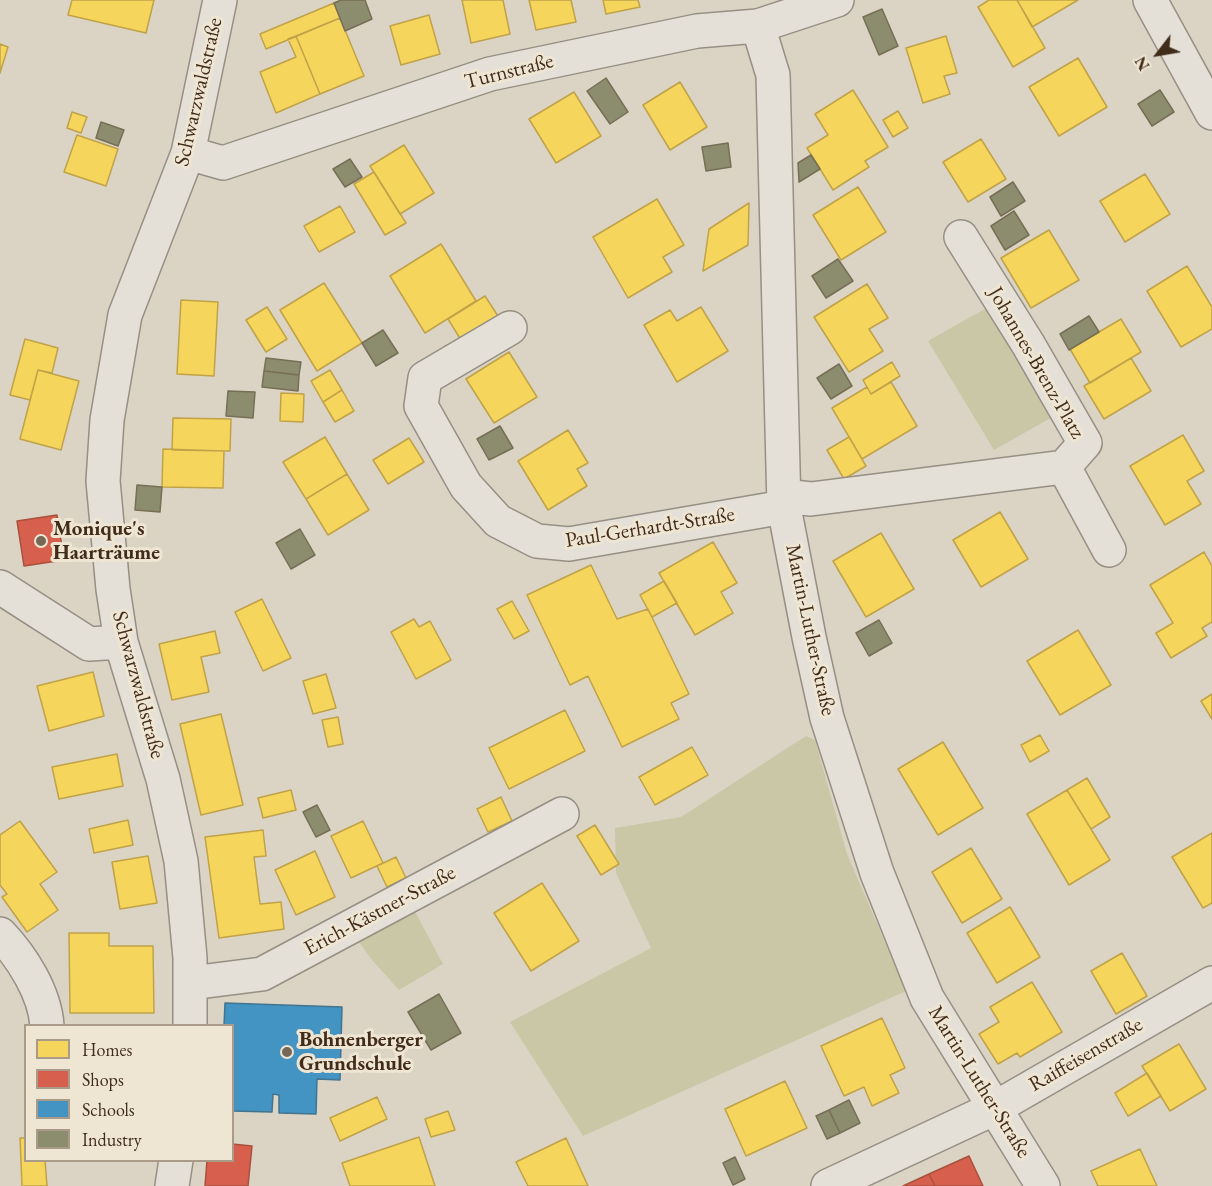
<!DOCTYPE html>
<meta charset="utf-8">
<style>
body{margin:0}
#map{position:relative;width:1212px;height:1186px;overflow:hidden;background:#dbd4c4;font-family:"EB Garamond",serif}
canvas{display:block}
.legend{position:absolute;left:24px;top:1024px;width:210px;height:138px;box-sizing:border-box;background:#eee5d2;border:2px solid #a99b88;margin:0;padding:8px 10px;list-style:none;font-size:18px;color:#412c1a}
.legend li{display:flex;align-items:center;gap:12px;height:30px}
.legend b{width:30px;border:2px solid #a99b88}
.north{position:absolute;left:1128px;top:24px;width:60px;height:60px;-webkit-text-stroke:4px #eee5d2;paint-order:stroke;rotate:239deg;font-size:16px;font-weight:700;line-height:24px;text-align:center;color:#412c1a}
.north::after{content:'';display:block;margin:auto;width:21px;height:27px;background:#412c1a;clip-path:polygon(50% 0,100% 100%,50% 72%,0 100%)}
</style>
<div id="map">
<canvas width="1212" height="1186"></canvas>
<ul class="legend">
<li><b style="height:16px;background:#f6d55c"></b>Homes</li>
<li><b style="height:16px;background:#d6604d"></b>Shops</li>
<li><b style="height:16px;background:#4393c3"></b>Schools</li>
<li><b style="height:16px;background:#8c8c6e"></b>Industry</li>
</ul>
<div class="north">N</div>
</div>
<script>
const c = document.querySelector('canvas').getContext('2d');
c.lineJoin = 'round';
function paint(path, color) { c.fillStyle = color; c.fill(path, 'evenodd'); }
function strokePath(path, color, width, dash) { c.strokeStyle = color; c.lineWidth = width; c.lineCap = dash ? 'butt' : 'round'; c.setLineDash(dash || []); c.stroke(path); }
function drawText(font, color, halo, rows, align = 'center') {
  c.font = font + ' "EB Garamond",serif'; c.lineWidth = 6; c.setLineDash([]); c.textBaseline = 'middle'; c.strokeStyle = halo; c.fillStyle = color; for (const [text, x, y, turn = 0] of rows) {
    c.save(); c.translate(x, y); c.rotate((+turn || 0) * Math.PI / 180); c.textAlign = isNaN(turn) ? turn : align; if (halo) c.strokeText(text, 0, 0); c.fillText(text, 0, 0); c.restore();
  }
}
paint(new Path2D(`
 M 990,306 L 1056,415 L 994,450 L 928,341 Z
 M 806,736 L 815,740 L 847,854 L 906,991 L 583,1136 L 510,1022 L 651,948 L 616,873 L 615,828 L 681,817 Z
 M 412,906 L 443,964 L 399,990 L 372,960 L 359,942 L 361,937 Z`), '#c9c7a5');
const homes = new Path2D(`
 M 72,0 L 154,0 L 146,33 L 68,15 Z
 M 462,0 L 503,0 L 510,34 L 471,43 Z
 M 529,0 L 571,0 L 576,22 L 536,30 Z
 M 603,0 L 638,0 L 640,7 L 606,14 Z
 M 989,0 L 1017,0 L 1045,48 L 1013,67 L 978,7 Z
 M 1017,0 L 1078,0 L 1032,27 Z
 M 334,3 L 340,18 L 266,49 L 260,34 Z
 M 429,15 L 440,54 L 401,65 L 390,26 Z
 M 340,18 L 364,76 L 320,94 L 296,36 Z
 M 296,36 L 320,94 L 276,113 L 260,72 L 296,57 L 288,39 Z
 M 946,36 L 957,73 L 944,76 L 950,94 L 923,103 L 906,48 Z
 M 0,44 L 8,47 L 0,73 Z
 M 1078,58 L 1107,107 L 1059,136 L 1029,87 Z
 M 680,82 L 707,127 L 670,150 L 643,105 Z
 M 853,90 L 888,147 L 865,161 L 869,167 L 833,190 L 807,148 L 828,135 L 815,114 Z
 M 574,92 L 601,136 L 556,163 L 529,119 Z
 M 898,111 L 908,128 L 893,137 L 883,120 Z
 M 72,112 L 87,117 L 81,133 L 67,128 Z
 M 77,135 L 118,149 L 106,186 L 64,172 Z
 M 981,139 L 1006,179 L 968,202 L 943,162 Z
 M 404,145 L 434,193 L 400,214 L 370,166 Z
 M 374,172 L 406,223 L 385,235 L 354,184 Z
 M 1145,174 L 1170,214 L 1125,242 L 1100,201 Z
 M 858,187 L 886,232 L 841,260 L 813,215 Z
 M 657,199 L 684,245 L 663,257 L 672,272 L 628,298 L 593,237 Z
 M 749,203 L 748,245 L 703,271 L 709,229 Z
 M 340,206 L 355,232 L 319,252 L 304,226 Z
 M 1049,230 L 1079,280 L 1031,308 L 1001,258 Z
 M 441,244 L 476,301 L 425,333 L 390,276 Z
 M 1187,266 L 1212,307 L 1212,329 L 1181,347 L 1147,291 Z
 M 324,283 L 362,343 L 317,371 L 280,310 Z
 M 867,284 L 888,318 L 869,329 L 883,351 L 849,372 L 814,317 Z
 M 485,296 L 498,316 L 461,340 L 448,319 Z
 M 181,300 L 218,302 L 214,376 L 177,374 Z
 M 267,307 L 287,339 L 266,352 L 246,320 Z
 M 701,307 L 728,351 L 677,382 L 644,325 L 670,310 L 677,321 Z
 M 1121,319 L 1141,352 L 1090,383 L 1070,349 Z
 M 25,339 L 58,348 L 52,373 L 38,370 L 30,400 L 10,395 Z
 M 509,352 L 537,397 L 494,423 L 466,379 Z
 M 1131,358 L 1151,391 L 1104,419 L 1084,386 Z
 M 892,362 L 900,376 L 871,394 L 863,380 Z
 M 38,370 L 79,381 L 61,450 L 20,439 Z
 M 330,370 L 342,390 L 323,402 L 311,381 Z
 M 891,382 L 917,426 L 862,459 L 832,408 L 867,387 L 871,394 Z
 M 342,390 L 354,411 L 335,422 L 323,402 Z
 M 281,393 L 304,394 L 303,422 L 280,421 Z
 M 173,418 L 231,419 L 230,451 L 172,450 Z
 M 568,430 L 588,463 L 577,469 L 587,486 L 548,510 L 518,461 Z
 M 1183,435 L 1204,471 L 1187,481 L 1201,504 L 1165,525 L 1130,466 Z
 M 325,437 L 347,474 L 306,499 L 283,462 Z
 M 849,437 L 866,466 L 844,479 L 827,450 Z
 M 409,438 L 424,462 L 388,484 L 373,460 Z
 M 163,449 L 224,451 L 223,488 L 162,487 Z
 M 347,474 L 369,510 L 328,535 L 306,499 Z
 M 1000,512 L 1028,559 L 981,587 L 953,540 Z
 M 881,533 L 914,589 L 866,617 L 833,561 Z
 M 713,542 L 737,583 L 721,592 L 733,613 L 695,635 L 659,573 Z
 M 1204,552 L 1212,566 L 1212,622 L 1202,628 L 1207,636 L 1171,658 L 1156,633 L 1173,623 L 1150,585 Z
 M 591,565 L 617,619 L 648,609 L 689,694 L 671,703 L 679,719 L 622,747 L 588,676 L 570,685 L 527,595 Z
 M 664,581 L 677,603 L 652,617 L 640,595 Z
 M 262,599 L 291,658 L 263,671 L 235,612 Z
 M 512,601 L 529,631 L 514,639 L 497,609 Z
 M 414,619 L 419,627 L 430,621 L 451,660 L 416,679 L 391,632 Z
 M 1078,630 L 1111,685 L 1060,715 L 1027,661 Z
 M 215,631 L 220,653 L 201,657 L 209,692 L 172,700 L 159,644 Z
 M 93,672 L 104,716 L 49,731 L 37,686 Z
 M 326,674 L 336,708 L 313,714 L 303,681 Z
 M 1212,694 L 1212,719 L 1201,701 Z
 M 565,710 L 585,751 L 509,789 L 489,748 Z
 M 221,714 L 243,805 L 201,815 L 180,724 Z
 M 338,717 L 343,744 L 328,747 L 322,720 Z
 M 1040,735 L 1049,751 L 1030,762 L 1021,745 Z
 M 943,742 L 983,808 L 938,835 L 898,769 Z
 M 692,747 L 708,775 L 655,805 L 639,777 Z
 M 117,754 L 123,786 L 59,799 L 52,767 Z
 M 1087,778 L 1110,817 L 1091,829 L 1067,790 Z
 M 291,790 L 296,810 L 263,818 L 258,798 Z
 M 1067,790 L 1110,860 L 1069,885 L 1027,814 Z
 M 501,797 L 512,821 L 488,832 L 477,809 Z
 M 128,820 L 133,845 L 94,853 L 89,829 Z
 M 20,821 L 57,872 L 40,884 L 58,910 L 27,932 L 2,897 L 7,894 L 0,885 L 0,835 Z
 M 363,821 L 383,863 L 351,878 L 331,836 Z
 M 595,825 L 619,864 L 601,875 L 577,836 Z
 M 263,830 L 266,856 L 254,857 L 260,904 L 281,902 L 284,929 L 219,938 L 205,837 Z
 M 1212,833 L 1212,903 L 1203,908 L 1172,857 Z
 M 971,848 L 1002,899 L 962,923 L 932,872 Z
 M 315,851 L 335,897 L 296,915 L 275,870 Z
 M 148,856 L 157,903 L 120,909 L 112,862 Z
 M 396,857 L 406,878 L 387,887 L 377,866 Z
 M 542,883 L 579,941 L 531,971 L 494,913 Z
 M 1010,907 L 1040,957 L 997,983 L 967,933 Z
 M 69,933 L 109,933 L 109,946 L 153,946 L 154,1013 L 70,1013 Z
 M 1122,953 L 1147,996 L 1116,1014 L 1091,971 Z
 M 1032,982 L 1062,1032 L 1020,1057 L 1017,1053 L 998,1064 L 979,1034 L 999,1022 L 990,1007 Z
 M 882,1018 L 905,1068 L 890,1075 L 899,1093 L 872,1106 L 864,1087 L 844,1096 L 821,1046 Z
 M 1179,1044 L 1206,1089 L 1170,1111 L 1142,1066 Z
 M 1147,1073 L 1161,1096 L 1128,1116 L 1115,1093 Z
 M 785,1081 L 807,1128 L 746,1156 L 725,1109 Z
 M 377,1097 L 387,1119 L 340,1141 L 330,1118 Z
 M 448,1111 L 455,1130 L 431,1137 L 425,1119 Z
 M 419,1137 L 435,1186 L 350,1186 L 342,1163 Z
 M 20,1138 L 26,1138 L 26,1160 L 45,1160 L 47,1186 L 22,1186 Z
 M 566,1138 L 588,1186 L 528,1186 L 516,1162 Z
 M 1140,1149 L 1157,1186 L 1098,1186 L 1091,1171 Z`);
paint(homes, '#f6d55c');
strokePath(homes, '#c0a248', 1.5);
const shops = new Path2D(`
 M 57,515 L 64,560 L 24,566 L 17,521 Z
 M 232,1144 L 252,1146 L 248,1186 L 205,1186 L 207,1160 L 232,1160 Z
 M 969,1156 L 983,1186 L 935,1186 L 929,1174 Z
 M 929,1174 L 935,1186 L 903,1186 Z`);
paint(shops, '#d6604d');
strokePath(shops, '#a9503e', 1.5);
const schools = new Path2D(`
 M 225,1003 L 342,1007 L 340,1080 L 317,1079 L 316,1114 L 279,1113 L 279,1095 L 273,1094 L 272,1112 L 232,1111 L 232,1026 L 224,1026 Z`);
paint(schools, '#4393c3');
strokePath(schools, '#427490', 1.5);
const industry = new Path2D(`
 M 341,0 L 365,0 L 372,19 L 345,31 L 334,3 Z
 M 882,9 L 898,46 L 879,55 L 863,17 Z
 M 606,78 L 628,112 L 610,124 L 587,91 Z
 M 1160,90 L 1174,112 L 1152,126 L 1138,104 Z
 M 101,122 L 124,130 L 118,146 L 96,138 Z
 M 728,143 L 731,167 L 706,171 L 702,147 Z
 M 811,155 L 820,169 L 799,182 L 798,163 Z
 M 350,159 L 362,177 L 345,187 L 333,169 Z
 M 1013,182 L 1025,201 L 1001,216 L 990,197 Z
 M 1014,211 L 1029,235 L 1005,250 L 991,226 Z
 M 838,259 L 853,281 L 826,298 L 812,276 Z
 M 1089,316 L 1099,332 L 1069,350 L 1060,334 Z
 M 383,330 L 398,353 L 376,366 L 362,343 Z
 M 266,358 L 301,362 L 299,375 L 264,371 Z
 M 839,364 L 852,386 L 831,399 L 817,378 Z
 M 264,371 L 299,375 L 298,391 L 262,387 Z
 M 228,391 L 255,392 L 253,418 L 226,416 Z
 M 500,426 L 513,448 L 489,460 L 477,439 Z
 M 137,485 L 162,487 L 160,512 L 135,510 Z
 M 300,529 L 315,555 L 291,569 L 276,543 Z
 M 879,620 L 892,643 L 869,656 L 856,633 Z
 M 317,805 L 330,830 L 316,837 L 303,812 Z
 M 439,994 L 461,1033 L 431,1050 L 408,1012 Z
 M 849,1100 L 860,1123 L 840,1133 L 829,1110 Z
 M 829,1110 L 840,1133 L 827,1139 L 816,1116 Z
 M 735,1157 L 745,1179 L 733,1185 L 723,1163 Z`);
paint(industry, '#8c8c6e');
strokePath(industry, '#766f55', 1.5);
const minor = new Path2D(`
 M 1150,0 L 1212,113
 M 758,26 L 773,75 L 784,507 L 809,637 L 827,718 L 877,873 L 927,998 L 1043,1186
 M 188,153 L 223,163 L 490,74 L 697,31 L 758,26 L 837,0
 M 961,237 L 1028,344 L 1085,443 L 1064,467
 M 510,328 L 425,378 L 421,406 L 466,486 L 498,521 L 537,541 L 569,544 L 784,507
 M 1064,467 L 1109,550
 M 784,496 L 811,499 L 1064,467
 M 0,587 L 89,644 L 121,642
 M 0,934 C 22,957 45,993 47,1026
 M 191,983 L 262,974 L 562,814
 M 190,1026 L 190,958 L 181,861 L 163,779 L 121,642 L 113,589 L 103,481 L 107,420 L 125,315 L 188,153 L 220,0
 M 172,1186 L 176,1160
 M 828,1186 L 995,1108 L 1212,983`);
strokePath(minor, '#968f84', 36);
strokePath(minor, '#e4e0d8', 33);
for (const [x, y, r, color] of [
 [41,541,6,"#776756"],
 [287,1052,6,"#776756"]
]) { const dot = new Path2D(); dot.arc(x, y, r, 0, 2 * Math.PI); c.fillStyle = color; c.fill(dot); strokePath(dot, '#eee5d2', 2); }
drawText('21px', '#412c1a', '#eee5d2', [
 ["Turnstraße",509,72,-14],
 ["Schwarzwaldstraße",199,92,-77],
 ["Johannes-Brenz-Platz",1036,363,60],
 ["Paul-Gerhardt-Straße",650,528,-9],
 ["Martin-Luther-Straße",810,630,78],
 ["Schwarzwaldstraße",138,685,75],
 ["Erich-Kästner-Straße",380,911,-28],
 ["Raiffeisenstraße",1086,1055,-30],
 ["Martin-Luther-Straße",979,1082,58]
]);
drawText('bold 21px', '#412c1a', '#eee5d2', [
 ["Monique's",53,529],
 ["Haarträume",53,553],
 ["Bohnenberger",299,1040],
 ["Grundschule",299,1064]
], 'left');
</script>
